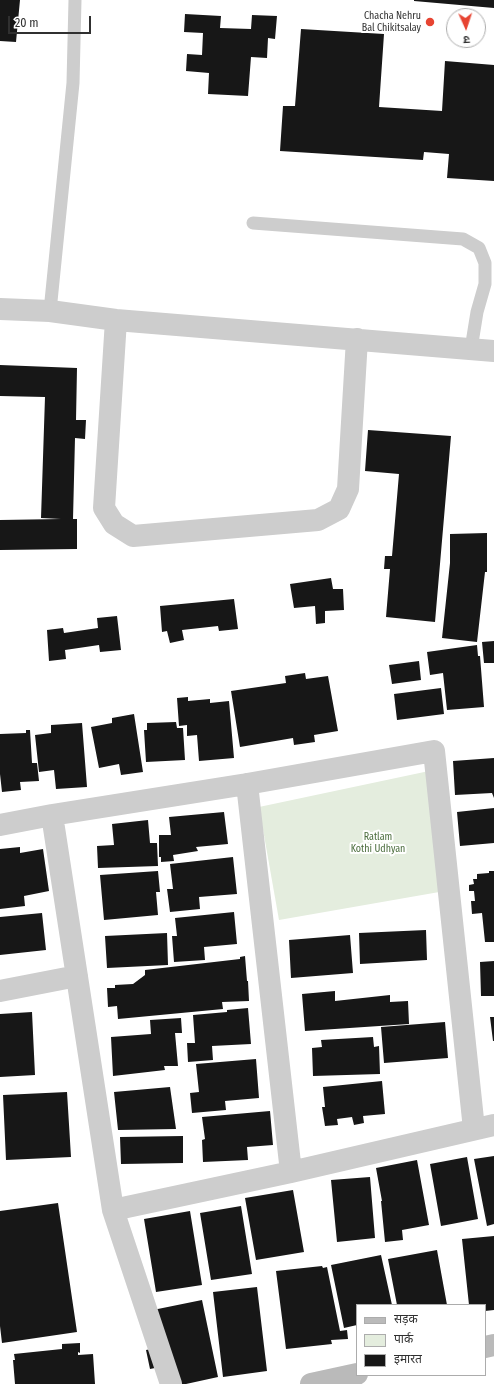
<!DOCTYPE html>
<meta charset="utf-8">
<style>
body{margin:0}
#map{position:relative;width:494px;height:1384px;overflow:hidden;background:#fff;font-family:"Fira Sans Condensed","Noto Sans Devanagari",sans-serif}
canvas{display:block}
.legend{position:absolute;left:356px;top:1304px;width:130px;height:72px;box-sizing:border-box;background:#fff;border:1px solid #acacac;margin:0;padding:5px 7px;list-style:none;font-size:12px;color:#303030}
.legend li{display:flex;align-items:center;gap:8px;height:20px}
.legend b{width:20px;border:1px solid #acacac}
.north{position:absolute;left:446px;top:8px;width:40px;height:40px;box-sizing:border-box;background:#fff;border:1px solid #acacac;border-radius:50%;rotate:177deg;font-size:11px;font-weight:700;line-height:16px;text-align:center;color:#303030}
.north::after{content:'';display:block;margin:auto;width:14px;height:18px;background:#e74432;clip-path:polygon(50% 0,100% 100%,50% 72%,0 100%)}
.scale{position:absolute;left:8px;top:16px;width:83px;height:18px;box-sizing:border-box;border:2px solid #303030;border-top:0;padding-left:5px;font-size:12px;line-height:14px;white-space:nowrap;color:#303030;-webkit-text-stroke:3px #fff;paint-order:stroke}
</style>
<div id="map">
<canvas width="494" height="1384"></canvas>
<ul class="legend">
<li><b style="height:5px;background:#bababa"></b>सड़क</li>
<li><b style="height:11px;background:#e4edde"></b>पार्क</li>
<li><b style="height:11px;background:#171717"></b>इमारत</li>
</ul>
<div class="north">उ</div>
<div class="scale">20 m</div>
</div>
<script>
const c = document.querySelector('canvas').getContext('2d');
c.lineJoin = 'round';
function paint(path, color) { c.fillStyle = color; c.fill(path, 'evenodd'); }
function strokePath(path, color, width, dash) { c.strokeStyle = color; c.lineWidth = width; c.lineCap = dash ? 'butt' : 'round'; c.setLineDash(dash || []); c.stroke(path); }
function drawText(font, color, halo, rows, align = 'center') {
  c.font = font + ' "Fira Sans Condensed",sans-serif'; c.lineWidth = 4; c.setLineDash([]); c.textBaseline = 'middle'; c.strokeStyle = halo; c.fillStyle = color; for (const [text, x, y, turn = 0] of rows) {
    c.save(); c.translate(x, y); c.rotate((+turn || 0) * Math.PI / 180); c.textAlign = isNaN(turn) ? turn : align; if (halo) c.strokeText(text, 0, 0); c.fillText(text, 0, 0); c.restore();
  }
}
paint(new Path2D(`
 M 429,771 L 445,891 L 279,920 L 259,807 Z`), '#e4edde');
paint(new Path2D(`
 M 0,0 L 20,0 L 16,42 L 0,41 Z
 M 414,0 L 494,0 L 494,8 L 414,1 Z
 M 185,14 L 221,16 L 220,28 L 251,29 L 252,15 L 277,16 L 275,39 L 268,38 L 267,58 L 251,57 L 248,96 L 208,94 L 209,73 L 186,71 L 187,54 L 202,55 L 203,33 L 184,32 Z
 M 301,29 L 384,34 L 379,107 L 442,111 L 445,61 L 494,65 L 494,181 L 447,178 L 449,154 L 424,152 L 423,160 L 280,151 L 283,106 L 295,106 Z
 M 0,365 L 77,368 L 76,420 L 86,420 L 85,439 L 75,438 L 73,519 L 77,519 L 77,549 L 0,550 L 0,520 L 61,519 L 41,518 L 45,397 L 0,396 Z
 M 368,430 L 451,436 L 435,622 L 386,617 L 390,569 L 384,569 L 385,556 L 392,556 L 399,474 L 365,471 Z
 M 487,533 L 487,572 L 485,572 L 477,642 L 442,638 L 450,563 L 450,534 Z
 M 331,578 L 333,589 L 343,589 L 344,610 L 325,611 L 325,623 L 316,624 L 315,606 L 294,608 L 290,584 Z
 M 234,599 L 238,629 L 219,631 L 218,626 L 182,630 L 184,640 L 170,643 L 167,631 L 162,632 L 160,606 Z
 M 117,616 L 121,650 L 100,652 L 99,645 L 65,650 L 66,659 L 49,661 L 47,630 L 63,628 L 64,633 L 98,628 L 97,618 Z
 M 494,641 L 494,663 L 484,663 L 482,642 Z
 M 477,645 L 478,656 L 480,656 L 484,707 L 447,710 L 443,673 L 430,675 L 427,652 Z
 M 419,661 L 421,680 L 392,684 L 389,665 Z
 M 305,673 L 306,679 L 328,676 L 338,731 L 314,735 L 315,742 L 294,745 L 293,738 L 240,747 L 231,691 L 286,683 L 285,676 Z
 M 441,688 L 444,714 L 397,720 L 394,694 Z
 M 188,697 L 188,701 L 210,699 L 210,703 L 229,701 L 234,758 L 199,761 L 197,735 L 187,736 L 187,725 L 179,726 L 177,698 Z
 M 134,714 L 143,772 L 121,775 L 119,764 L 99,768 L 91,727 L 112,723 L 112,718 Z
 M 176,722 L 177,728 L 183,728 L 185,760 L 146,762 L 144,730 L 147,730 L 147,723 Z
 M 82,723 L 87,787 L 56,789 L 54,770 L 39,772 L 35,735 L 51,733 L 51,725 Z
 M 26,730 L 30,730 L 32,763 L 37,763 L 39,781 L 20,782 L 21,790 L 2,792 L 0,774 L 0,734 L 26,733 Z
 M 494,758 L 494,798 L 492,793 L 455,795 L 453,761 Z
 M 494,808 L 494,843 L 460,846 L 457,812 Z
 M 224,812 L 228,844 L 196,847 L 198,851 L 173,855 L 174,861 L 161,862 L 161,857 L 159,857 L 159,835 L 171,835 L 169,817 Z
 M 148,820 L 150,843 L 157,843 L 158,866 L 98,868 L 97,846 L 114,845 L 112,824 Z
 M 20,847 L 20,853 L 43,849 L 49,891 L 24,896 L 25,906 L 0,909 L 0,849 Z
 M 233,857 L 237,894 L 199,897 L 200,909 L 170,912 L 167,889 L 173,889 L 170,864 Z
 M 158,871 L 160,892 L 156,892 L 158,915 L 104,920 L 100,875 Z
 M 489,871 L 494,871 L 494,942 L 485,942 L 482,913 L 472,914 L 471,901 L 475,901 L 474,891 L 469,891 L 469,885 L 474,884 L 473,879 L 477,879 L 477,874 L 489,873 Z
 M 234,912 L 237,944 L 204,947 L 205,960 L 174,962 L 172,936 L 177,936 L 175,918 Z
 M 42,913 L 46,950 L 0,955 L 0,917 Z
 M 426,930 L 427,960 L 360,964 L 359,933 Z
 M 167,933 L 168,965 L 107,968 L 105,936 Z
 M 350,935 L 353,973 L 291,978 L 289,940 Z
 M 245,956 L 247,981 L 248,981 L 249,1001 L 222,1002 L 223,1009 L 118,1019 L 117,1006 L 108,1007 L 107,988 L 115,988 L 115,985 L 133,984 L 145,975 L 145,970 L 240,959 L 240,957 Z
 M 494,961 L 494,996 L 481,996 L 480,962 Z
 M 335,991 L 335,1001 L 390,995 L 390,1002 L 408,1001 L 409,1024 L 305,1031 L 302,994 Z
 M 248,1008 L 251,1044 L 212,1046 L 213,1060 L 188,1062 L 187,1043 L 195,1043 L 193,1015 L 227,1012 L 227,1010 Z
 M 32,1012 L 35,1075 L 0,1077 L 0,1014 Z
 M 490,1017 L 494,1017 L 494,1041 L 493,1041 Z
 M 181,1018 L 182,1033 L 175,1033 L 178,1066 L 164,1066 L 165,1070 L 113,1076 L 111,1037 L 151,1034 L 150,1020 Z
 M 445,1022 L 448,1058 L 384,1063 L 381,1027 Z
 M 373,1037 L 374,1047 L 379,1046 L 380,1074 L 313,1076 L 312,1048 L 322,1047 L 321,1040 Z
 M 256,1059 L 259,1098 L 225,1101 L 226,1110 L 192,1113 L 190,1093 L 199,1092 L 196,1064 Z
 M 382,1081 L 385,1114 L 363,1116 L 364,1123 L 354,1125 L 352,1117 L 337,1119 L 338,1125 L 325,1126 L 322,1107 L 325,1107 L 323,1087 Z
 M 170,1087 L 176,1129 L 118,1130 L 114,1092 Z
 M 67,1092 L 71,1157 L 6,1160 L 3,1095 Z
 M 270,1111 L 273,1145 L 247,1147 L 248,1160 L 203,1162 L 202,1140 L 205,1139 L 202,1117 Z
 M 183,1136 L 183,1163 L 121,1164 L 120,1137 Z
 M 494,1156 L 494,1224 L 487,1226 L 474,1159 Z
 M 467,1157 L 478,1219 L 441,1226 L 430,1164 Z
 M 417,1160 L 429,1225 L 402,1230 L 403,1240 L 385,1242 L 381,1201 L 382,1201 L 376,1168 Z
 M 370,1177 L 375,1238 L 337,1242 L 331,1180 Z
 M 293,1190 L 304,1252 L 256,1260 L 245,1198 Z
 M 58,1203 L 77,1332 L 2,1343 L 0,1326 L 0,1211 Z
 M 241,1206 L 252,1274 L 211,1280 L 200,1213 Z
 M 190,1211 L 202,1285 L 156,1292 L 144,1219 Z
 M 494,1236 L 494,1310 L 485,1311 L 485,1305 L 469,1305 L 462,1239 Z
 M 437,1250 L 447,1305 L 397,1305 L 388,1259 Z
 M 381,1255 L 392,1305 L 357,1305 L 357,1325 L 344,1328 L 331,1265 Z
 M 322,1266 L 323,1268 L 327,1267 L 340,1331 L 347,1330 L 348,1339 L 331,1340 L 332,1344 L 286,1349 L 276,1271 Z
 M 257,1287 L 267,1371 L 223,1377 L 213,1292 Z
 M 202,1300 L 218,1377 L 186,1384 L 164,1384 L 160,1367 L 150,1369 L 146,1350 L 156,1348 L 148,1311 Z
 M 80,1343 L 80,1353 L 78,1352 L 78,1355 L 93,1354 L 95,1384 L 15,1384 L 13,1360 L 15,1360 L 14,1354 L 62,1349 L 62,1344 Z`), '#171717');
strokePath(new Path2D(`
 M 253,223 L 463,239 L 479,248 L 485,263 L 485,284 L 477,312 L 471,349
 M 50,311 L 73,83 L 75,0`), '#cdcdcd', 13);
strokePath(new Path2D(`
 M 0,309 L 50,311 L 116,320 L 494,351
 M 116,320 L 104,508 L 114,524 L 133,536 L 318,520 L 339,509 L 348,489 L 357,339
 M 247,784 L 291,1172
 M 52,815 L 113,1210 L 171,1384
 M 0,825 L 52,815 L 247,784 L 434,751 L 474,1129
 M 0,991 L 77,976
 M 113,1210 L 291,1172 L 494,1125`), '#cdcdcd', 22);
strokePath(new Path2D(`
 M 485,1347 L 494,1345
 M 311,1384 L 357,1374`), '#bababa', 22);
for (const [x, y, r, color] of [
 [430,22,5,"#e74432"]
]) { const dot = new Path2D(); dot.arc(x, y, r, 0, 2 * Math.PI); c.fillStyle = color; c.fill(dot); strokePath(dot, '#fff', 1.5); }
drawText('10px', '#303030', '#fff', [
 ["Chacha Nehru",421,16],
 ["Bal Chikitsalay",421,28]
], 'right');
drawText('10px', '#4b6d3d', '#fff', [
 ["Ratlam",378,837],
 ["Kothi Udhyan",378,849]
]);
</script>
